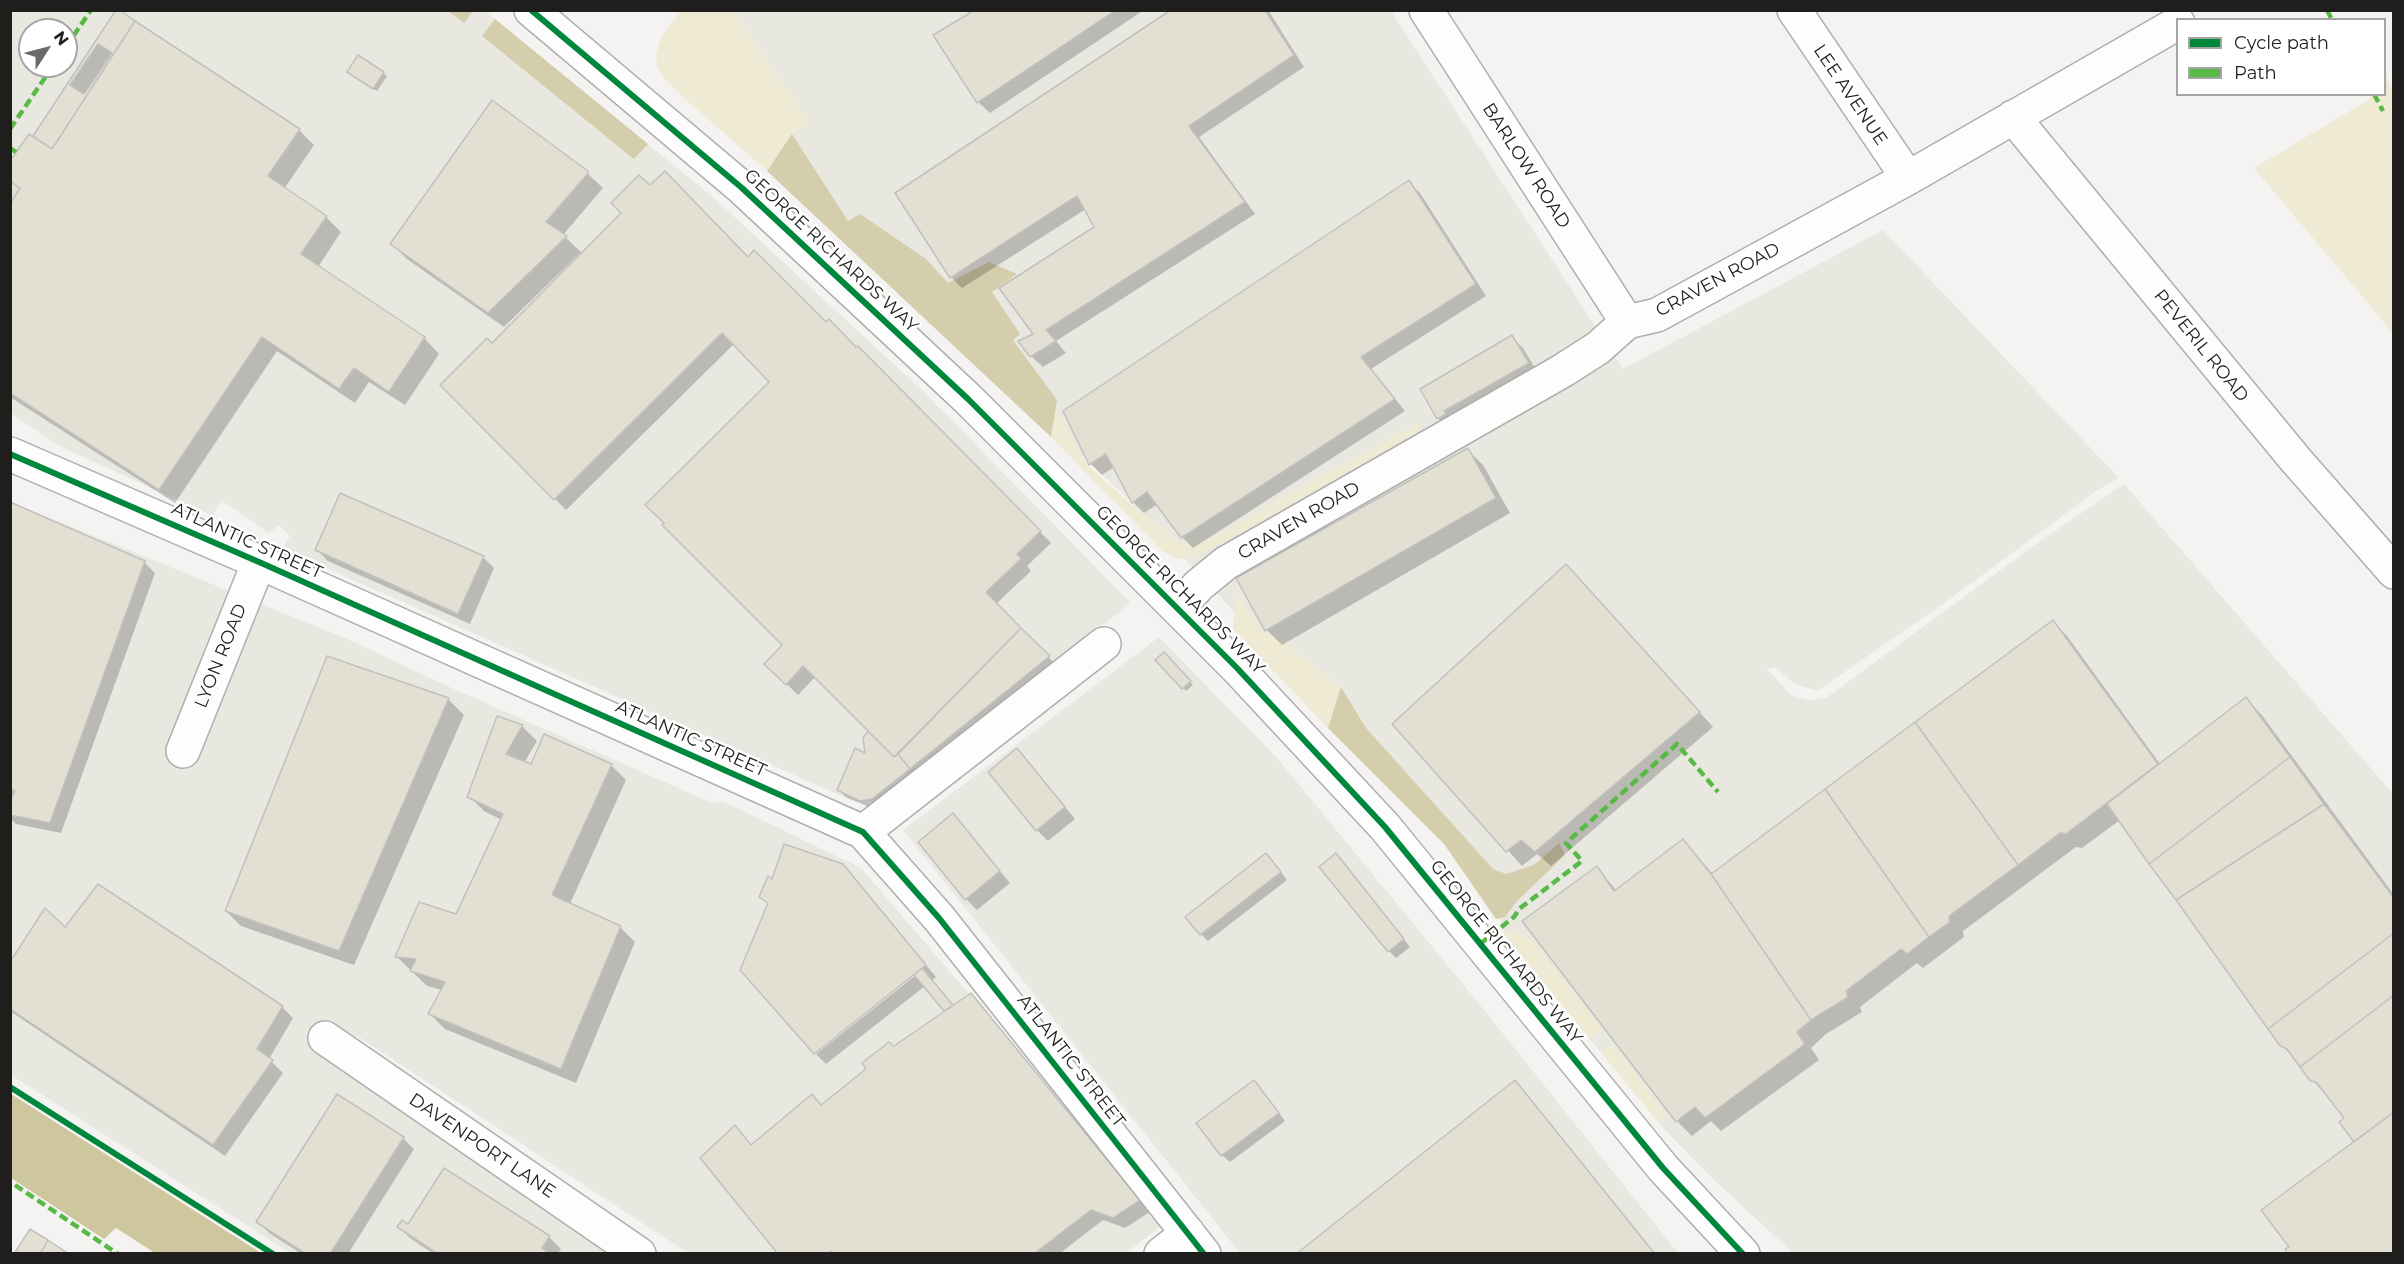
<!DOCTYPE html>
<style>
body{margin:0}
#map{position:relative;width:2404px;height:1264px;overflow:hidden;background:#f4f3f1;font-family:Montserrat,sans-serif}
canvas{display:block}
.frame{position:absolute;inset:0;border:12px solid #1f1e1d;pointer-events:none}
.legend{position:absolute;left:2176px;top:18px;width:210px;height:78px;box-sizing:border-box;background:#fff;border:2px solid #a5a5a5;margin:0;padding:8px 10px;list-style:none;font-size:18px;color:#1f1e1d}
.legend li{display:flex;align-items:center;gap:12px;height:30px}
.legend b{width:30px;border:2px solid #a5a5a5}
.north{position:absolute;left:18px;top:18px;width:60px;height:60px;box-sizing:border-box;background:#fff;border:2px solid #a5a5a5;border-radius:50%;rotate:54deg;font-size:16px;font-weight:700;line-height:24px;text-align:center;color:#1f1e1d}
.north::after{content:'';display:block;margin:auto;width:21px;height:27px;background:#6a6967;clip-path:polygon(50% 0,100% 100%,50% 72%,0 100%)}
</style>
<div id="map">
<canvas width="2404" height="1264"></canvas>
<div class="frame"></div>
<ul class="legend">
<li><b style="height:8px;background:#00873e"></b>Cycle path</li>
<li><b style="height:8px;background:#58b947"></b>Path</li>
</ul>
<div class="north">N</div>
</div>
<script>
const c = document.querySelector('canvas').getContext('2d');
c.lineJoin = 'round';
function paint(path, color) { c.fillStyle = color; c.fill(path, 'evenodd'); }
function strokePath(path, color, width, dash) { c.strokeStyle = color; c.lineWidth = width; c.lineCap = dash ? 'butt' : 'round'; c.setLineDash(dash || []); c.stroke(path); }
function drawText(font, color, halo, rows, align = 'center') {
  c.font = font + ' Montserrat,sans-serif'; c.lineWidth = 5; c.setLineDash([]); c.textBaseline = 'middle'; c.strokeStyle = halo; c.fillStyle = color; for (const [text, x, y, turn = 0] of rows) {
    c.save(); c.translate(x, y); c.rotate((+turn || 0) * Math.PI / 180); c.textAlign = isNaN(turn) ? turn : align; if (halo) c.strokeText(text, 0, 0); c.fillText(text, 0, 0); c.restore();
  }
}
paint(new Path2D(`
 M 10,11 L 485,11 L 714,198 L 924,392 L 1131,603 L 876,801 L 855,802 L 292,553 L 283,548 L 290,536 L 279,525 L 269,533 L 221,500 L 213,516 L 57,445 L 11,413 ZM 30,30 L 66,30 L 66,66 L 30,66 Z
 M 681,11 L 1391,11 L 1623,369 L 1883,230 L 2119,478 L 2096,491 L 1946,602 L 1817,691 L 1793,683 L 1775,667 L 1767,669 L 1791,695 L 1807,700 L 1826,698 L 2036,544 L 2124,484 L 2393,794 L 2393,1253 L 1793,1253 L 1714,1180 L 1664,1129 L 1504,934 L 1492,886 L 1132,503 L 681,74 Z
 M 10,502 L 345,638 L 454,689 L 712,803 L 723,801 L 861,868 L 1031,1066 L 1160,1227 L 1126,1253 L 688,1253 L 357,1036 L 337,1063 L 618,1253 L 290,1253 L 11,1075 Z
 M 1159,637 L 1278,759 L 1476,1000 L 1678,1253 L 1240,1253 L 903,830 Z`), '#e9e8e0');
paint(new Path2D(`
 M 681,11 L 733,11 L 810,123 L 792,134 L 767,171 L 684,98 L 663,77 L 657,67 L 656,54 L 662,36 Z
 M 2385,71 L 2394,97 L 2393,333 L 2254,168 L 2370,99 L 2371,95 L 2384,94 Z
 M 1056,409 L 1087,465 L 1131,504 L 1179,542 L 1191,544 L 1210,538 L 1418,423 L 1422,429 L 1231,539 L 1194,557 L 1179,559 L 1163,552 L 1051,437 Z
 M 1236,594 L 1263,633 L 1278,638 L 1341,687 L 1328,728 L 1233,629 Z
 M 1512,931 L 1532,939 L 1602,1030 L 1590,1039 L 1505,935 Z
 M 1608,1046 L 1615,1047 L 1665,1114 L 1664,1120 L 1657,1121 L 1601,1052 Z`), '#eeead4');
paint(new Path2D(`
 M 448,11 L 473,11 L 464,23 Z
 M 495,19 L 648,144 L 634,159 L 482,36 Z
 M 792,134 L 848,221 L 860,214 L 926,259 L 948,283 L 989,262 L 1017,274 L 992,292 L 1020,334 L 1013,340 L 1057,400 L 1051,437 L 767,171 Z
 M 1341,687 L 1366,728 L 1493,869 L 1506,874 L 1534,865 L 1559,843 L 1565,855 L 1516,902 L 1505,917 L 1496,919 L 1444,844 L 1328,728 Z`), '#d4cead');
paint(new Path2D(`
 M 11,1094 L 261,1253 L 155,1253 L 116,1228 L 104,1239 L 11,1178 Z`), '#cec69d');
paint(new Path2D(`
 M 970,10 L 1144,10 L 990,113 L 978,102 L 972,14 Z
 M 1174,10 L 1268,10 L 1304,67 L 1199,137 L 1255,214 L 1056,341 L 1066,353 L 1043,367 L 1031,356 L 1035,335 L 1096,227 L 1086,209 L 962,288 L 951,277 Z
 M 118,11 L 299,130 L 314,145 L 284,189 L 326,217 L 341,232 L 318,267 L 425,339 L 439,354 L 405,405 L 369,382 L 355,403 L 277,351 L 175,503 L 10,397 L 10,164 L 33,138 Z
 M 348,72 L 383,73 L 387,76 L 377,91 Z
 M 492,102 L 588,174 L 603,188 L 563,235 L 581,252 L 504,327 L 407,259 L 392,244 Z
 M 1408,182 L 1420,193 L 1486,296 L 1371,369 L 1405,411 L 1193,548 L 1182,537 L 1158,504 L 1144,513 L 1133,502 L 1114,467 L 1102,475 L 1091,464 Z
 M 748,259 L 856,349 L 858,348 L 1051,543 L 1027,566 L 1031,571 L 996,604 L 1059,668 L 869,807 L 846,797 L 839,790 L 866,755 L 888,754 L 891,751 L 815,677 L 798,695 L 766,664 L 784,645 L 666,523 L 771,382 L 734,344 L 566,510 L 442,385 L 492,345 Z
 M 1512,337 L 1523,348 L 1539,375 L 1449,429 L 1438,418 L 1422,390 Z
 M 1468,450 L 1483,465 L 1510,513 L 1282,645 L 1267,630 Z
 M 10,504 L 144,562 L 155,573 L 61,833 L 16,824 L 10,818 L 10,803 L 14,797 L 10,795 Z
 M 317,550 L 483,557 L 494,568 L 470,624 L 328,561 Z
 M 1581,581 L 1713,727 L 1551,866 L 1537,854 L 1522,866 L 1394,724 Z
 M 2053,622 L 2067,636 L 2160,764 L 2246,699 L 2261,714 L 2394,895 L 2394,1254 L 2291,1247 L 2356,1142 L 2346,1118 L 2282,1045 L 2120,820 L 2082,848 L 2076,847 L 1963,931 L 1964,937 L 1923,968 L 1917,963 L 1860,1007 L 1862,1012 L 1826,1034 L 1811,1048 L 1819,1060 L 1721,1131 L 1711,1121 L 1692,1136 L 1677,1121 L 1597,868 L 1617,891 L 1683,841 L 1713,874 Z
 M 1164,654 L 1193,685 L 1186,691 L 1157,660 Z
 M 328,658 L 449,700 L 464,715 L 354,965 L 241,926 L 226,911 Z
 M 522,726 L 537,741 L 524,763 L 532,766 L 611,765 L 626,780 L 570,904 L 620,927 L 635,942 L 576,1083 L 445,1029 L 430,1014 L 442,990 L 427,986 L 397,957 L 456,916 L 502,820 L 484,811 L 469,796 Z
 M 1017,750 L 1075,819 L 1048,841 L 1037,830 Z
 M 953,815 L 1010,883 L 977,910 L 966,899 Z
 M 1343,862 L 1410,947 L 1396,958 L 1389,951 Z
 M 1274,863 L 1287,880 L 1208,941 L 1201,934 Z
 M 842,866 L 936,977 L 931,981 L 953,1007 L 971,995 L 982,1006 L 1150,1212 L 1125,1228 L 1103,1220 L 1059,1254 L 780,1254 L 735,1127 L 752,1146 L 822,1106 L 894,1048 L 946,1012 L 925,986 L 826,1064 L 816,1054 L 916,975 L 916,971 L 769,905 L 761,897 L 772,881 Z
 M 65,929 L 282,1007 L 293,1018 L 269,1059 L 283,1073 L 225,1156 L 10,1011 L 10,965 Z
 M 1515,1082 L 1655,1254 L 1298,1254 Z
 M 1261,1089 L 1285,1121 L 1230,1162 L 1222,1155 Z
 M 403,1138 L 414,1149 L 348,1254 L 302,1254 L 269,1233 L 258,1221 Z
 M 444,1170 L 549,1237 L 561,1249 L 557,1254 L 434,1254 L 410,1238 L 399,1227 L 409,1226 Z`), '#0003');
const building = new Path2D(`
 M 116,10 L 120,10 L 135,21 L 52,149 L 33,136 Z
 M 968,10 L 1116,10 L 977,103 L 933,35 L 970,13 Z
 M 1171,10 L 1265,10 L 1294,55 L 1189,126 L 1245,202 L 1046,330 L 1056,341 L 1030,357 L 1018,341 L 1033,334 L 999,288 L 1094,227 L 1077,196 L 950,278 L 895,193 Z
 M 135,21 L 300,129 L 268,176 L 327,216 L 301,254 L 425,337 L 389,392 L 354,368 L 339,389 L 262,337 L 159,490 L 10,393 L 10,204 L 20,188 L 10,181 L 10,161 L 29,134 L 52,149 Z
 M 98,44 L 112,53 L 84,94 L 70,85 Z
 M 358,55 L 384,72 L 373,89 L 347,72 Z
 M 492,100 L 589,172 L 546,222 L 567,236 L 488,313 L 390,244 Z
 M 665,171 L 748,257 L 754,250 L 826,322 L 829,319 L 856,347 L 858,346 L 1041,531 L 1017,554 L 1021,559 L 986,592 L 1021,628 L 894,757 L 803,666 L 786,685 L 764,664 L 782,645 L 662,525 L 664,523 L 645,505 L 769,382 L 722,333 L 554,500 L 440,385 L 487,338 L 492,343 L 621,213 L 611,203 L 639,175 L 650,185 Z
 M 1409,180 L 1476,284 L 1361,357 L 1395,399 L 1181,538 L 1147,492 L 1132,503 L 1106,454 L 1089,465 L 1063,411 Z
 M 10,181 L 20,188 L 10,204 Z
 M 1512,335 L 1529,363 L 1444,411 L 1446,414 L 1437,419 L 1420,389 Z
 M 1468,448 L 1496,498 L 1265,631 L 1236,578 Z
 M 340,493 L 484,556 L 458,614 L 315,550 Z
 M 10,502 L 145,561 L 50,823 L 10,815 L 10,800 L 15,791 L 10,789 Z
 M 1566,564 L 1700,712 L 1535,852 L 1521,840 L 1506,852 L 1392,724 Z
 M 2053,620 L 2158,764 L 2066,834 L 2060,833 L 2018,865 L 1915,722 Z
 M 1021,628 L 1050,656 L 910,769 L 898,754 Z
 M 1164,652 L 1191,681 L 1182,689 L 1155,660 Z
 M 327,656 L 449,698 L 339,951 L 225,911 Z
 M 2246,697 L 2290,757 L 2149,864 L 2107,804 Z
 M 497,716 L 523,725 L 506,754 L 531,764 L 544,734 L 612,764 L 552,895 L 621,926 L 561,1069 L 428,1014 L 445,982 L 410,971 L 416,959 L 395,957 L 419,902 L 456,914 L 503,814 L 467,797 Z
 M 1915,722 L 2018,865 L 1949,916 L 1950,922 L 1929,937 L 1825,789 Z
 M 868,731 L 894,757 L 898,754 L 910,769 L 872,799 L 860,801 L 837,790 L 855,748 L 865,753 L 863,738 Z
 M 1017,748 L 1065,807 L 1036,831 L 988,772 Z
 M 2290,757 L 2324,804 L 2176,900 L 2149,864 Z
 M 1825,789 L 1929,937 L 1907,954 L 1901,949 L 1846,991 L 1848,997 L 1811,1020 L 1711,874 Z
 M 2324,804 L 2394,898 L 2394,933 L 2268,1029 L 2176,900 Z
 M 953,813 L 1000,871 L 965,900 L 918,842 Z
 M 1683,839 L 1711,874 L 1811,1020 L 1797,1032 L 1805,1044 L 1705,1118 L 1695,1107 L 1676,1122 L 1522,921 L 1597,866 L 1614,891 Z
 M 784,844 L 843,864 L 926,965 L 814,1054 L 740,970 L 768,903 L 759,897 L 768,876 L 772,879 Z
 M 1266,853 L 1281,872 L 1200,935 L 1185,917 Z
 M 1336,853 L 1404,939 L 1388,952 L 1319,867 Z
 M 98,884 L 283,1006 L 257,1049 L 273,1060 L 213,1145 L 10,1009 L 10,962 L 45,908 L 65,927 Z
 M 2394,933 L 2394,995 L 2300,1067 L 2287,1049 L 2280,1046 L 2268,1029 Z
 M 922,968 L 953,1005 L 944,1011 L 914,975 Z
 M 971,993 L 1140,1200 L 1113,1218 L 1091,1210 L 1034,1254 L 833,1254 L 831,1251 L 827,1254 L 778,1254 L 700,1158 L 735,1125 L 751,1145 L 812,1094 L 821,1105 L 866,1069 L 862,1063 L 889,1042 L 894,1046 Z
 M 2394,995 L 2394,1112 L 2354,1142 L 2339,1122 L 2344,1118 L 2316,1082 L 2310,1081 L 2300,1067 Z
 M 1254,1080 L 1279,1113 L 1221,1156 L 1196,1123 Z
 M 1515,1080 L 1655,1254 L 1296,1254 Z
 M 337,1094 L 404,1137 L 330,1254 L 306,1254 L 256,1222 Z
 M 2394,1112 L 2394,1254 L 2288,1254 L 2285,1249 L 2289,1247 L 2261,1210 Z
 M 444,1168 L 550,1236 L 542,1248 L 550,1254 L 438,1254 L 397,1227 L 402,1220 L 408,1224 Z
 M 30,1229 L 48,1240 L 40,1254 L 14,1254 Z
 M 48,1240 L 69,1254 L 40,1254 Z`);
paint(building, '#e2e0d3');
strokePath(building, '#c1c0bf', 1.5);
const minor = new Path2D(`
 M 531,10 L 742,188 L 968,399 L 1237,668 L 1385,827 L 1663,1168 L 1743,1254
 M 1426,10 L 1627,322
 M 1794,10 L 1908,178
 M 2013,117 L 2295,459 L 2394,572
 M 10,454 L 259,562 L 863,832 L 939,918 L 1204,1254
 M 1178,608 L 1199,585 L 1226,563 L 1562,371 L 1598,348 L 1627,322 L 1657,315 L 1908,178 L 2178,23
 M 183,751 L 259,562
 M 863,832 L 1104,644
 M 325,1038 L 639,1254
 M 1161,1254 L 1188,1233`);
strokePath(minor, '#afaead', 36);
strokePath(minor, '#fdfdfd', 33);
strokePath(new Path2D(`
 M 2327,10 L 2332,20
 M 66,47 L 91,10
 M 2374,94 L 2383,111
 M 10,129 L 53,66
 M 10,148 L 16,152
 M 1480,944 L 1514,917 L 1519,909 L 1582,861 L 1566,843 L 1677,744 L 1718,792
 M 15,1185 L 118,1254`), '#58b947', 4.5, [9, 4.5]);
strokePath(new Path2D(`
 M 531,10 L 742,188 L 968,399 L 1237,668 L 1385,827 L 1663,1168 L 1743,1254
 M 10,454 L 259,562 L 863,832 L 939,918 L 1204,1254
 M 10,1087 L 273,1254`), '#00873e', 6);
drawText('18px', '#1f1e1d', '#fff', [
 ["LEE AVENUE",1850,95,56],
 ["BARLOW ROAD",1526,166,57],
 ["GEORGE RICHARDS WAY",831,251,43],
 ["CRAVEN ROAD",1718,280,-28],
 ["PEVERIL ROAD",2201,346,51],
 ["CRAVEN ROAD",1299,521,-30],
 ["ATLANTIC STREET",247,541,24],
 ["GEORGE RICHARDS WAY",1180,590,45],
 ["LYON ROAD",221,656,-68],
 ["ATLANTIC STREET",691,739,24],
 ["GEORGE RICHARDS WAY",1506,952,51],
 ["ATLANTIC STREET",1071,1061,52],
 ["DAVENPORT LANE",482,1146,34]
]);
</script>
